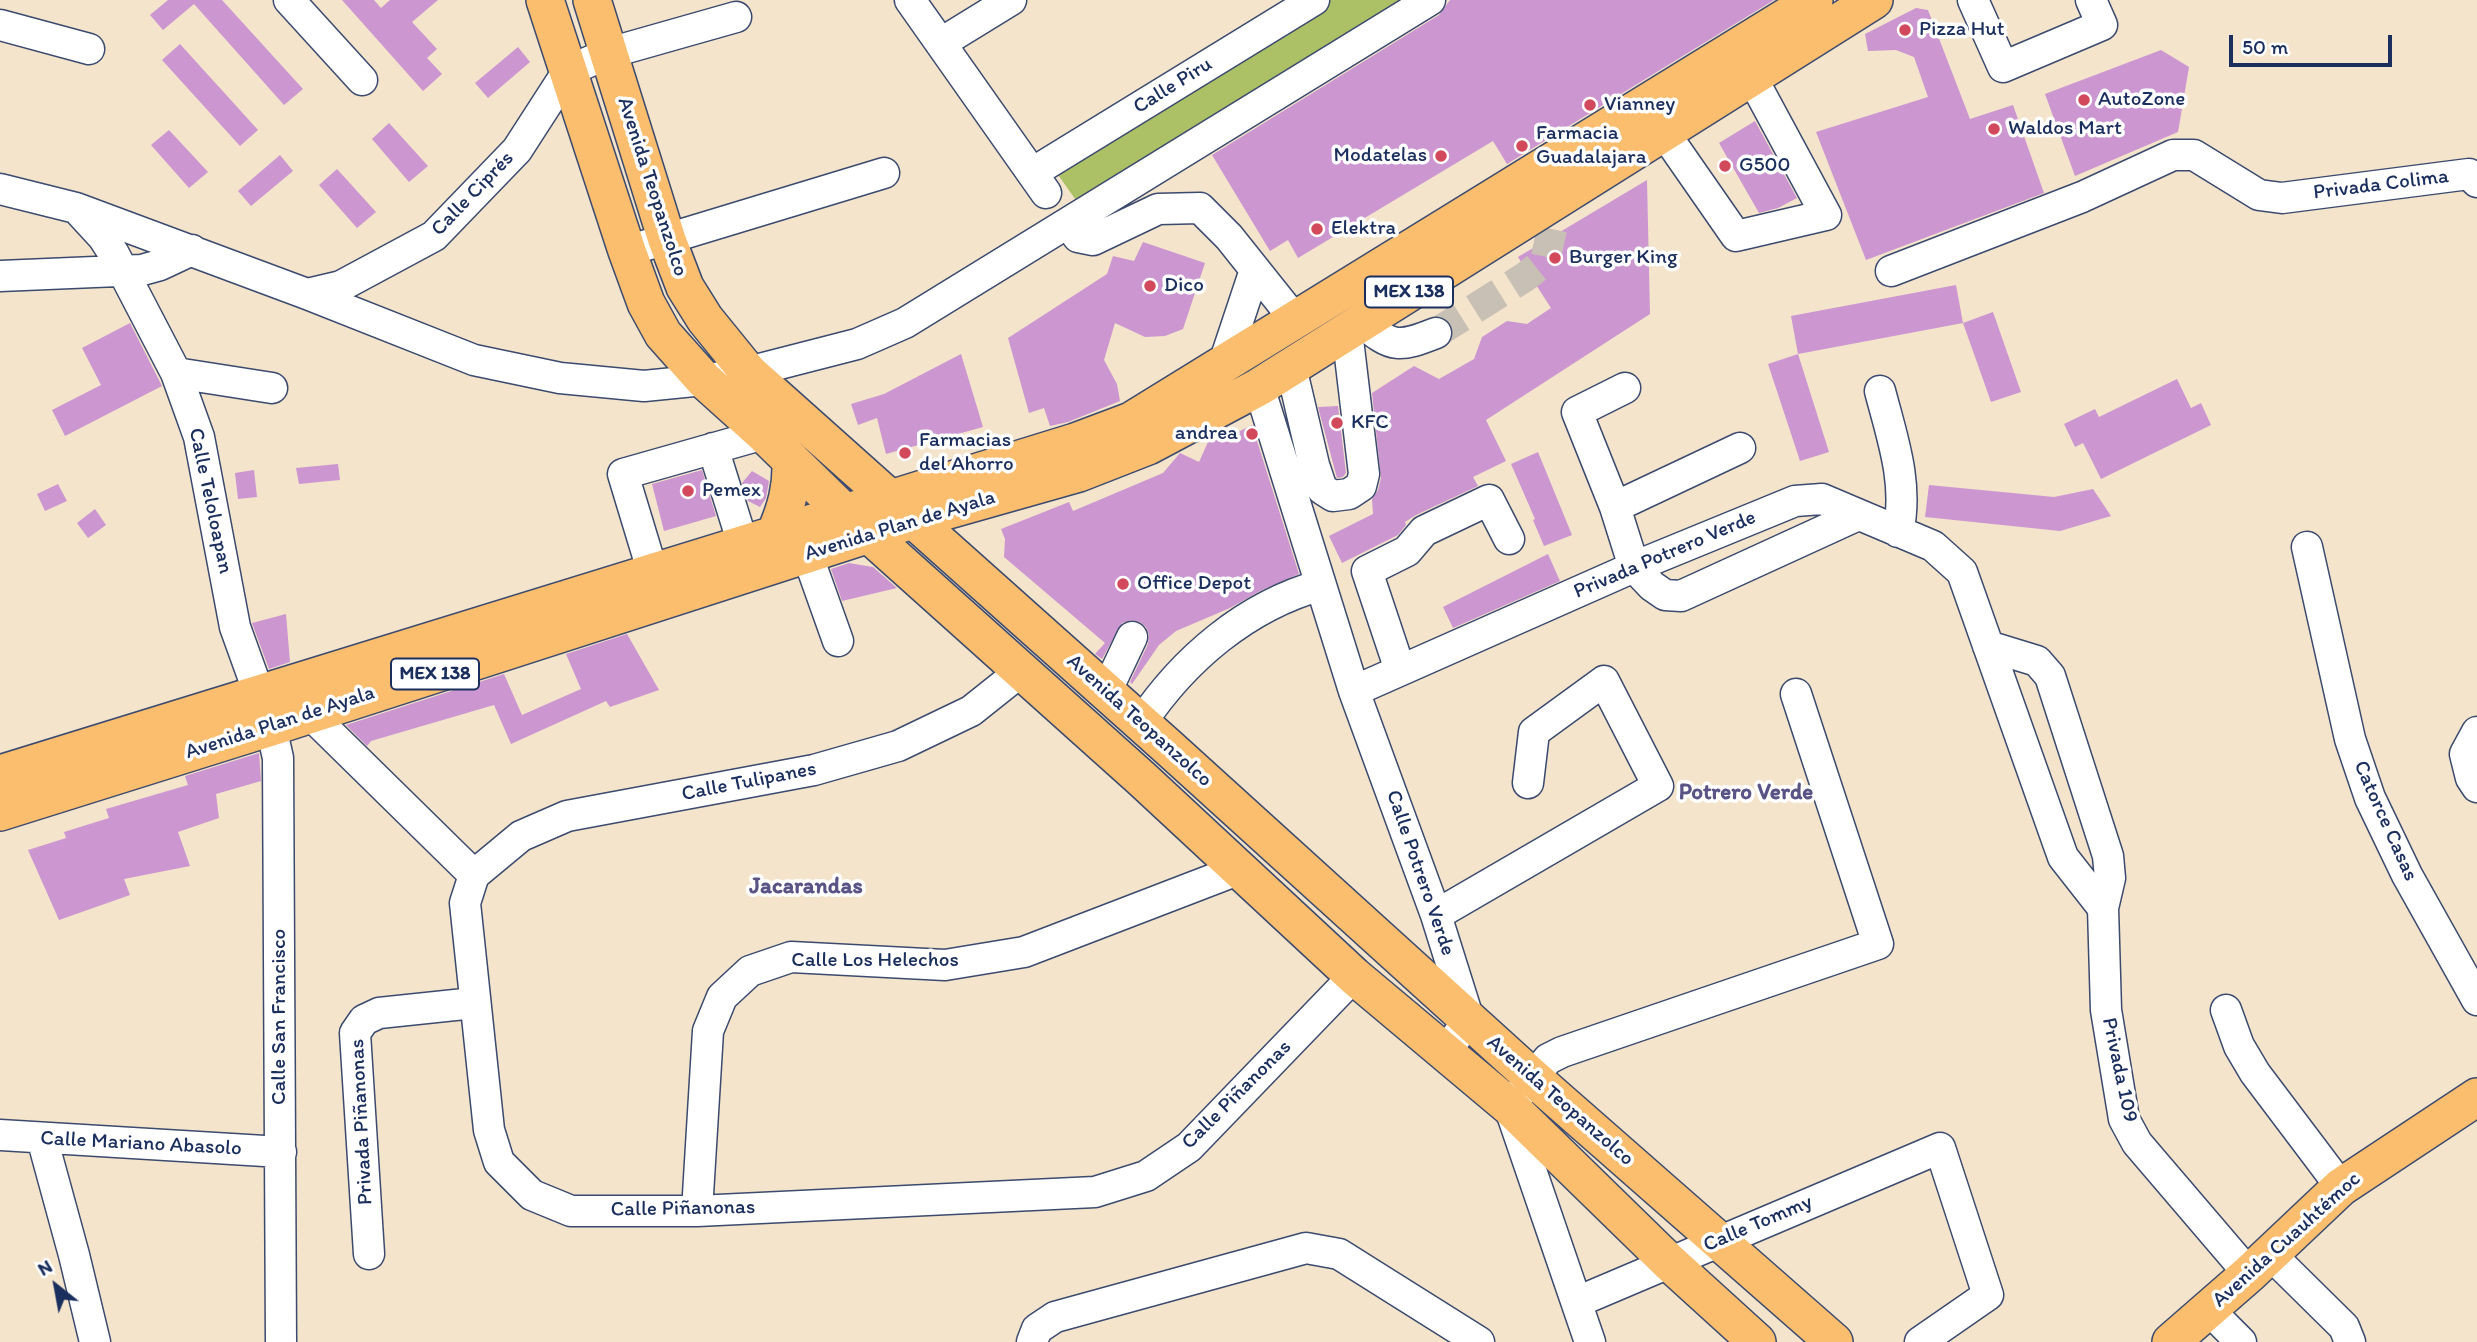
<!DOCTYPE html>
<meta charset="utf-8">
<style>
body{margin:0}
#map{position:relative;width:2477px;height:1342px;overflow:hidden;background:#f3e4cb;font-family:Itim,sans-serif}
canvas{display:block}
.north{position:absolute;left:21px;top:1251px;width:70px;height:70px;-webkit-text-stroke:5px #fff;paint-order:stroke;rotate:329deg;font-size:19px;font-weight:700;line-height:28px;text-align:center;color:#1b2f5e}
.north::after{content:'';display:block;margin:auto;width:24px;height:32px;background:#1b2f5e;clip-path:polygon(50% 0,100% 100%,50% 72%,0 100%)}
.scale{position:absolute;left:2229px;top:35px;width:163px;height:32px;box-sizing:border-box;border:4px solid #1b2f5e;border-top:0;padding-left:9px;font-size:21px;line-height:24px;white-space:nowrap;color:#1b2f5e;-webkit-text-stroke:5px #fff;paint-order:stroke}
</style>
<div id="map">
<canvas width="2477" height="1342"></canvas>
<div class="north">N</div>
<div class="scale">50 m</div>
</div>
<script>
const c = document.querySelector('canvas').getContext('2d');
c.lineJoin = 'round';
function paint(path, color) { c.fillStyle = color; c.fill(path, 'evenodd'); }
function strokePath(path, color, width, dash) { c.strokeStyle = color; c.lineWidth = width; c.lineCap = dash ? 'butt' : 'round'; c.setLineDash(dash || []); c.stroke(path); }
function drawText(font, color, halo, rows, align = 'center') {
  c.font = font + ' Itim,sans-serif'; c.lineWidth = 7; c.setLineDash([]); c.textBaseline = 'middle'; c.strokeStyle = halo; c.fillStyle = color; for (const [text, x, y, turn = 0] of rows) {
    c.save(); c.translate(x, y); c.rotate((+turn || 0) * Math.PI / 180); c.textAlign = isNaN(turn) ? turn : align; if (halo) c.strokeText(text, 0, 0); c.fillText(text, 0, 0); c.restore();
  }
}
paint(new Path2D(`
 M 1314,0 L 1430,0 L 1085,213 L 1049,162 Z`), '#acc165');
paint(new Path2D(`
 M 168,0 L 222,0 L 303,89 L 284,105 L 194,4 L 163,30 L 150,15 Z
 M 342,0 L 374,0 L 381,8 L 390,0 L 438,0 L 412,22 L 437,49 L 427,58 L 442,74 L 423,91 Z
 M 1450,0 L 1774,0 L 1507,164 L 1493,141 L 1298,258 L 1288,240 L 1270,251 L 1212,155 L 1439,15 Z
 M 1916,8 L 1928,10 L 1970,119 L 2013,105 L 2044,193 L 1866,260 L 1816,132 L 1928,97 L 1914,57 L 1896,50 L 1868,51 L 1865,34 Z
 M 180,44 L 258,130 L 240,146 L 162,60 Z
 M 518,47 L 530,62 L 488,98 L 475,83 Z
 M 2161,50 L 2189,67 L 2178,132 L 2075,176 L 2045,94 Z
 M 1755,121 L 1797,198 L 1778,208 L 1759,213 L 1719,143 Z
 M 389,123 L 428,166 L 409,182 L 372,139 Z
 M 169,130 L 208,172 L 189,188 L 151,145 Z
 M 280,155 L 293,171 L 251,206 L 238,191 Z
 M 337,169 L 376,212 L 357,228 L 319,185 Z
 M 1647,180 L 1650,314 L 1486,420 L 1506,461 L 1473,477 L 1478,486 L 1416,515 L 1405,522 L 1406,525 L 1398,535 L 1342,563 L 1329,536 L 1373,514 L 1372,499 L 1378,490 L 1381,478 L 1372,393 L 1414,366 L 1439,379 L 1474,359 L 1482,337 L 1507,321 L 1527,324 L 1551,308 L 1518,257 Z
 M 1143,242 L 1205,263 L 1183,329 L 1165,336 L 1145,337 L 1115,323 L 1104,360 L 1117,384 L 1120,401 L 1068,422 L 1050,426 L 1044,408 L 1029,413 L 1008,338 L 1107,274 L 1113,256 L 1134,261 Z
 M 1956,285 L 1963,323 L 1798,354 L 1791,316 Z
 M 1993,312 L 2021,392 L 1991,402 L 1963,323 Z
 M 130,323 L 162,386 L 65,436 L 52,410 L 101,385 L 82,348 Z
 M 961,354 L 983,427 L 886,454 L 877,418 L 858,425 L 851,404 L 884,394 Z
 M 1798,354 L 1829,452 L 1800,461 L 1768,364 Z
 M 2177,379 L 2191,408 L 2201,403 L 2211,425 L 2101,479 L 2083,443 L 2075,447 L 2064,424 L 2095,409 L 2099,417 Z
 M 1338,406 L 1346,473 L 1343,477 L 1337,478 L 1318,407 Z
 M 1252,425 L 1299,574 L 1260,591 L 1230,608 L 1176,631 L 1159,645 L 1132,684 L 1130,682 L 1148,644 L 1149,635 L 1146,627 L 1140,622 L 1131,620 L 1122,623 L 1102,659 L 1095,654 L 1105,643 L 1004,557 L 1005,539 L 1001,529 L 1069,502 L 1073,511 L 1163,473 L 1180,453 L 1199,462 L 1208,442 L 1229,433 L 1230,436 Z
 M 1538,452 L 1572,535 L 1544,546 L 1533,520 L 1535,519 L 1511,464 Z
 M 338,464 L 340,480 L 299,484 L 296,468 Z
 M 254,470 L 257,497 L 238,499 L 235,473 Z
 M 702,470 L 716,516 L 664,531 L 652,484 Z
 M 752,471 L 769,481 L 766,498 L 760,507 L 748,501 L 742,483 Z
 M 58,484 L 67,501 L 45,511 L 37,494 Z
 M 1929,485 L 2054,497 L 2093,489 L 2111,516 L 2060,531 L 1925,517 Z
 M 95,509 L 106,525 L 88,538 L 77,523 Z
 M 1548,554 L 1560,581 L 1453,628 L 1443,607 Z
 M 849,563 L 873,567 L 897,588 L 842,601 L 831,569 Z
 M 286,614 L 290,662 L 269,669 L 252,623 Z
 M 627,634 L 659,690 L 610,707 L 606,701 L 511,744 L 494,705 L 371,741 L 367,746 L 346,725 L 504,674 L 522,715 L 581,689 L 566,654 Z
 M 259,753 L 261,781 L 216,794 L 219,818 L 178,832 L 190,866 L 124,879 L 130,895 L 59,920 L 28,850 L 66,838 L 64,832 L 109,818 L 106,809 L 188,785 L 185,776 Z`), '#cc96d1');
strokePath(new Path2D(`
 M 1436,333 L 1525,277 L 1545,261 L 1552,229`), '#c8c0b5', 30, [30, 15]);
const minor = new Path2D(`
 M 289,0 L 362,80
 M 910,0 L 1046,193
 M 1973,0 L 2003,67 L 2102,25 L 2091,0
 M 0,25 L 89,49
 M 941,43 L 1011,0
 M 1663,131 L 1736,236 L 1826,215 L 1751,76
 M 1032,173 L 1314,0
 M 0,189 L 76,208 L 307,294 L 474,360 L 560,378 L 644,386 L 704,380 L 748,372 L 857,344 L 905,323 L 1430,0
 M 80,212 L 103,237 L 114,254 L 176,373 L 199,437 L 235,627 L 271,727 L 278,758 L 281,1342
 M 1068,223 L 1078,237 L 1093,240 L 1158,209 L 1200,208 L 1229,237 L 1296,321
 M 627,251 L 884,173
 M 1891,271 L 2082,197 L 2173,155 L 2194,155 L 2259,195 L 2282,198 L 2469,174 L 2477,182
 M 0,276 L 142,270 L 160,265 L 192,250
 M 307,294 L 341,286 L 434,236 L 517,150 L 568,71 L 609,53 L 736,17
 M 1362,322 C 1392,349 1400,347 1436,333
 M 1223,366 L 1255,270
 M 1291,367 L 1314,465 L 1322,489 L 1333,496 L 1349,494 L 1361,486 L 1364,474 L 1347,331
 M 176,373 L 272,388
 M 1259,387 L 1354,691 L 1436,915 L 1469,1020 L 1445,1052
 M 1625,388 L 1577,412 L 1615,507 L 1634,567 L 1652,586 L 1665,595 L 1681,596 L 1858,515
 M 1880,391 C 1892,437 1909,484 1898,532
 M 713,448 L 743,544
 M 1615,507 L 1740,448
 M 2307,547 L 2350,739 L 2370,798 L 2407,875 L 2477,1000
 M 807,554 L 838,641
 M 653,573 L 623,474 L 764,434
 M 1988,646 L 2037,661 L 2050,676 L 2108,856 L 2110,878 L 2103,908 L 2106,1010 L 2124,1119 L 2137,1143 L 2249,1274
 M 1400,670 L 1367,571 L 1407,551 L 1424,531 L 1489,500 L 1509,539
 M 1354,691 L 1634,567 L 1795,501 L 1822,499 L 1933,546 L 1962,572 L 2063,857 L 2103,908
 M 1106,692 L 1132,637
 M 304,697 L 310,714 L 474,875
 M 1141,723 C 1184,659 1246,606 1321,585
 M 2477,732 L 2465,754 L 2471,778 L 2477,787
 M 474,875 L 465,903 L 489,1130 L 499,1162 L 532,1195 L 571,1211 L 697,1211 L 1095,1192 L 1146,1176 L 1189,1147 L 1354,976
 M 474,875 L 521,836 L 567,816 L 814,770 L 898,746 L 971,711 L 1020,672
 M 1436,915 L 1658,786 L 1604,681 L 1534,732 L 1528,783
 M 2226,1010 L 2239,1046 L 2255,1073 L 2341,1187
 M 0,1135 L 281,1152
 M 42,1138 L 74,1255 L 95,1342
 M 697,1211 L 708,1031 L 722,997 L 750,971 L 791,957 L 945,965 L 1024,952 L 1240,869
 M 369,1254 L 355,1033 L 364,1020 L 379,1013 L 474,1003
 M 2270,1254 L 2344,1327 L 2350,1342
 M 1577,1302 L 1940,1148 L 1988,1295 L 1920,1342
 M 2209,1310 L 2241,1342
 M 1032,1342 L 1037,1329 L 1055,1317 L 1306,1248 L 1339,1254 L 1479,1342
 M 1590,1342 L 1509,1106 L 1548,1059 L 1562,1052 L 1878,944 L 1796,694`);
const major = new Path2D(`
 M 545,0 L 627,251 L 646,303 L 663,334 L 704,380 L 764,434 L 844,512 L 1142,779 L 1354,976 L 1509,1106 L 1669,1262 L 1757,1342
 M 592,0 L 667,240 L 685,287 L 705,319 L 748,372 L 1168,747 L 1532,1077 L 1834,1342
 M 775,534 C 786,509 792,488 791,460
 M 0,774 L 1075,442 L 1131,421 L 1814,0
 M 0,812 L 271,727 L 913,520 L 1079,473 L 1148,446 L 1259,387 L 1874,0
 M 2171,1342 L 2249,1274 L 2341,1187 L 2477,1097`);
strokePath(minor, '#3b4a6e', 33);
strokePath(major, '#3b4a6e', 40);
strokePath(minor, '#fff', 30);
strokePath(major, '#fbbd6e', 37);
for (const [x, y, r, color] of [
 [1905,30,7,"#d1495b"],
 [2084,100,7,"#d1495b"],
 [1590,105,7,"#d1495b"],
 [1994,129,7,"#d1495b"],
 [1522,146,7,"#d1495b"],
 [1441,156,7,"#d1495b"],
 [1725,166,7,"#d1495b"],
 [1317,229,7,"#d1495b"],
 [1555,258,7,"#d1495b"],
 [1150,286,7,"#d1495b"],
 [1337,423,7,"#d1495b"],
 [1252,434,7,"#d1495b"],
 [905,453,7,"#d1495b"],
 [688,491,7,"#d1495b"],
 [1123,584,7,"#d1495b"]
]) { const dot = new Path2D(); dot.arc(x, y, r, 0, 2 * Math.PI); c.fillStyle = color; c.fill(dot); strokePath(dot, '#fff', 2.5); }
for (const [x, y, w] of [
 [1409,292,88],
 [435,674,88]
]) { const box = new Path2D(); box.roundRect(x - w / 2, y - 15.5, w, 31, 5); c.fillStyle = '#fff'; c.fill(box); strokePath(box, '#1b2f5e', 2); }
drawText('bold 19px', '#1b2f5e', null, [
 ["MEX 138",1409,292],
 ["MEX 138",435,674]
]);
drawText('21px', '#1b2f5e', '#fff', [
 ["Pizza Hut",1919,30],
 ["AutoZone",2098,100],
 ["Vianney",1604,105],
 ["Waldos Mart",2008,129],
 ["Farmacia",1536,134],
 ["Guadalajara",1536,158],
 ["Modatelas",1427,156,"right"],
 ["G500",1739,166],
 ["Elektra",1331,229],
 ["Burger King",1569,258],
 ["Dico",1164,286],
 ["KFC",1351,423],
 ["andrea",1238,434,"right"],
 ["Farmacias",919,441],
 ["del Ahorro",919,465],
 ["Pemex",702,491],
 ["Office Depot",1137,584]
], 'left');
drawText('21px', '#1b2f5e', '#fff', [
 ["Calle Piru",1173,86,-32],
 ["Privada Colima",2381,185,-7],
 ["Avenida Teopanzolco",652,187,72],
 ["Calle Ciprés",473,194,-46],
 ["Calle Teloloapan",210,501,78],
 ["Avenida Plan de Ayala",900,526,-17],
 ["Privada Potrero Verde",1665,555,-23],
 ["Avenida Teopanzolco",1139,721,42],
 ["Avenida Plan de Ayala",280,723,-18],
 ["Calle Tulipanes",749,782,-11],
 ["Catorce Casas",2385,821,66],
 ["Calle Potrero Verde",1420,873,71],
 ["Calle Los Helechos",875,961],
 ["Calle San Francisco",280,1017,-90],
 ["Privada 109",2119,1070,78],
 ["Calle Piñanonas",1237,1095,-45],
 ["Avenida Teopanzolco",1560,1101,41],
 ["Privada Piñanonas",362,1122,-93],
 ["Calle Mariano Abasolo",141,1144,3],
 ["Calle Piñanonas",683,1209,-1],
 ["Calle Tommy",1758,1224,-23],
 ["Avenida Cuauhtémoc",2287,1240,-42]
]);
drawText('bold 23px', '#595386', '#fff', [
 ["Potrero Verde",1746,793],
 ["Jacarandas",806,887]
]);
</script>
